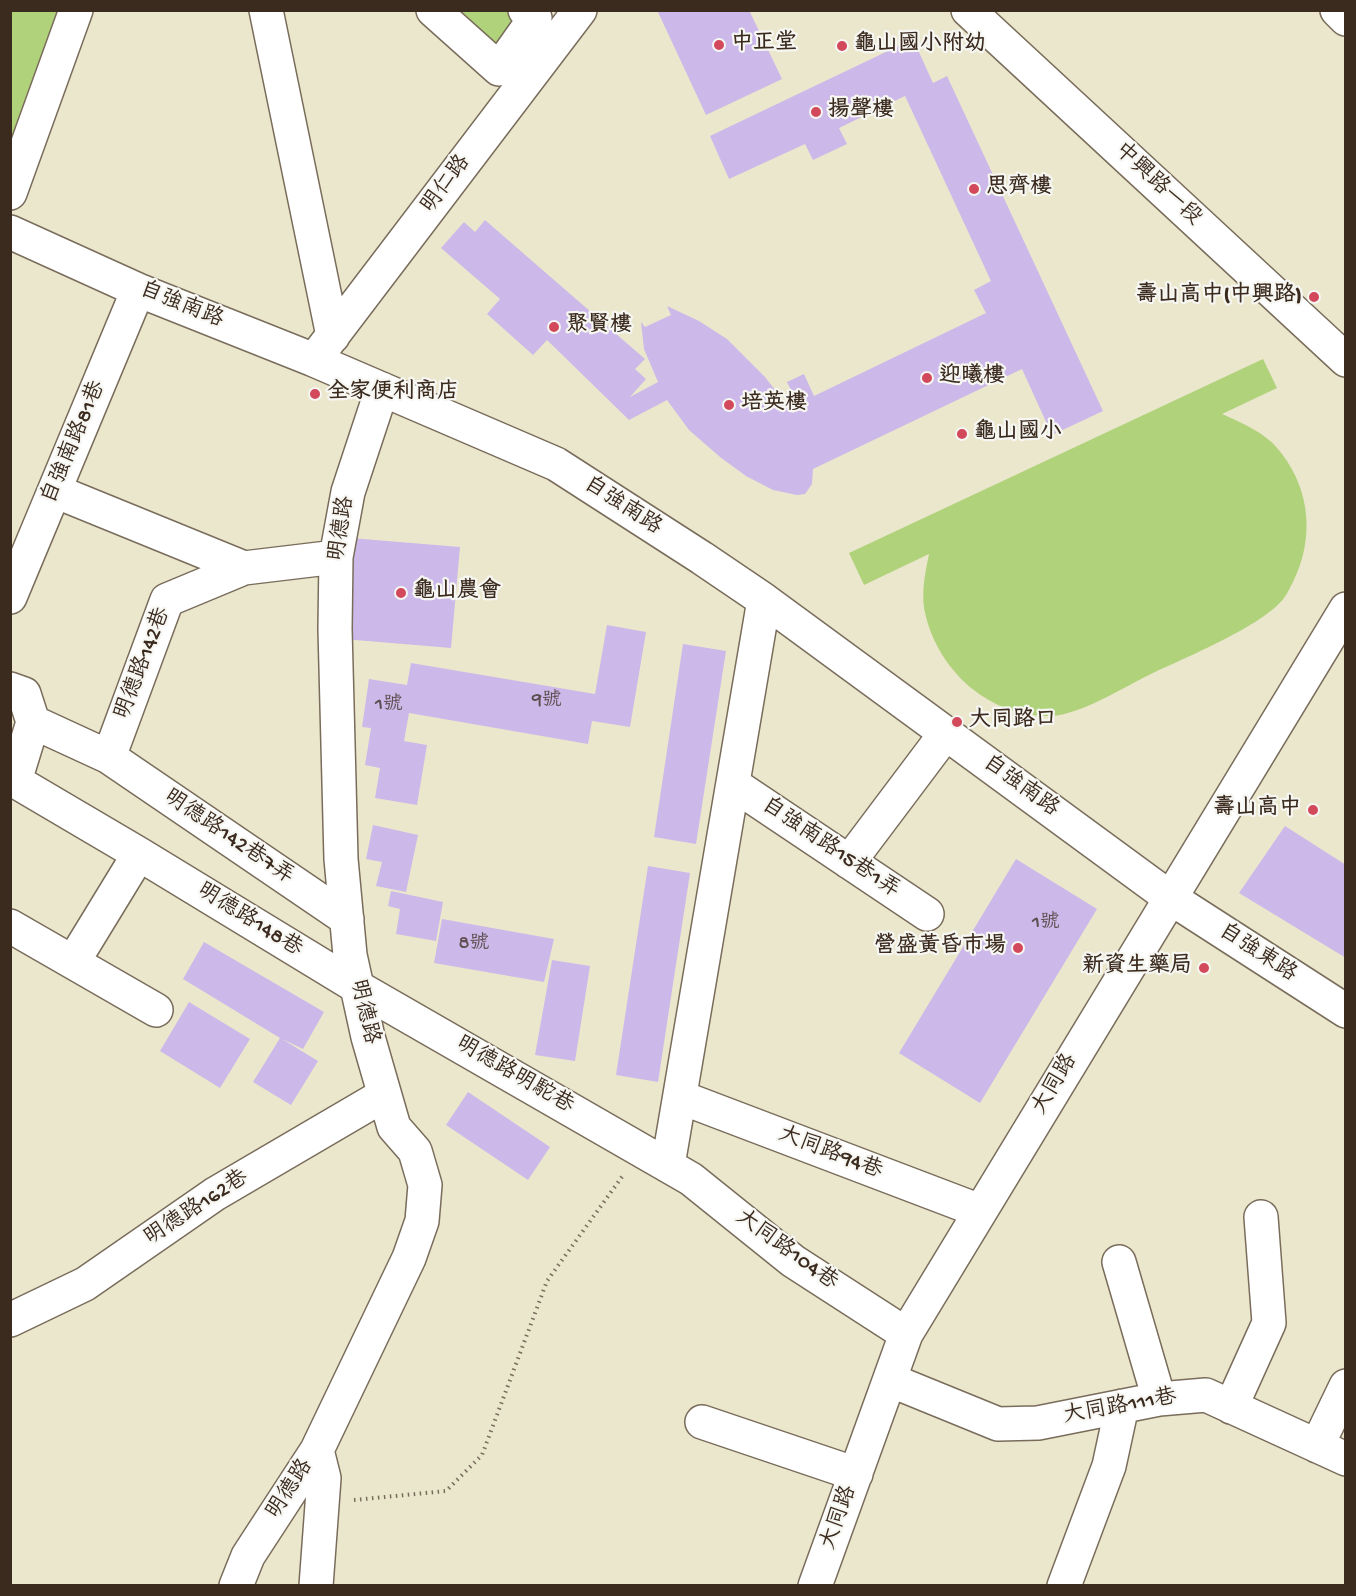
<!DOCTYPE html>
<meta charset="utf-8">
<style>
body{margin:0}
#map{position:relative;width:1356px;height:1596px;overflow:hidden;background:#ebe7cd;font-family:"Gochi Hand",sans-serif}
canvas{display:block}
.frame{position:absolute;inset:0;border:12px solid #3b2a1e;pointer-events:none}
</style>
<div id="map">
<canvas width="1356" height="1596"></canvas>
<div class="frame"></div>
</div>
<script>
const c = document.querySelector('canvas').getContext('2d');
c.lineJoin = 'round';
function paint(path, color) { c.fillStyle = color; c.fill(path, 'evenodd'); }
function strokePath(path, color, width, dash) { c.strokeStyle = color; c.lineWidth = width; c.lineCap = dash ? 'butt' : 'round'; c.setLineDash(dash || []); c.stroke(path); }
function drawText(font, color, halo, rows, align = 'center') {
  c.font = font + ' "Gochi Hand","LXGW WenKai TC",sans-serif'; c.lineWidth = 4.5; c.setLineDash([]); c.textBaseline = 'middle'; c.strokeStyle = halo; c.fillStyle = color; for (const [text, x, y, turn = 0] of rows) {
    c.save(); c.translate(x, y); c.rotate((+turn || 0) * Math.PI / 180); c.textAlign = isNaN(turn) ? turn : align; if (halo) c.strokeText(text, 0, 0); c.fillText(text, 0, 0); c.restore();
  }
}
paint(new Path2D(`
 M 11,11 L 63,11 L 11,154 Z
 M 442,11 L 509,11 L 535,29 L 504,61 Z
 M 1263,359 L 1277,388 L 1222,414 C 1244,424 1267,433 1282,454 C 1311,492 1314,540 1293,582 C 1290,587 1288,593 1284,598 C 1263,626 1184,658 1151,674 C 1124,687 1080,715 1051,716 C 991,717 941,674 926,617 C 920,596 925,574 929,554 L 864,585 L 849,553 Z`), '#b0d27b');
paint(new Path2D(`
 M 657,10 L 749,10 L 782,79 L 706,115 Z
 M 913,39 L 933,83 L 947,76 L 1103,411 L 1052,435 L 1022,369 L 813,469 L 812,484 L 805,494 L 797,495 L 773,490 L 746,476 L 720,457 L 689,430 L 667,400 L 629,420 L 547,340 L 533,355 L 487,314 L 500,299 L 441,248 L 464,222 L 475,232 L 485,220 L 645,359 L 635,369 L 646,379 L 630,397 L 658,382 L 644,349 L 641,322 L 645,327 L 671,315 L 667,306 L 699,321 L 727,339 L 765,377 L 793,413 L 800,409 L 787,382 L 804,374 L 814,396 L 986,313 L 974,290 L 991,281 L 905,96 L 839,128 L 847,144 L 813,160 L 805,144 L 729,179 L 710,136 Z
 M 351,538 L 460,547 L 451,648 L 343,639 Z
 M 607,625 L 646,632 L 630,727 L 592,721 L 588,744 L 409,713 L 404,741 L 427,745 L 417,805 L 375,798 L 380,768 L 365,765 L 371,728 L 362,727 L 369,679 L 407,685 L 411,663 L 595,694 Z
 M 683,644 L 726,651 L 696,844 L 654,837 Z
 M 373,825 L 418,835 L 406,892 L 376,886 L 382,862 L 366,859 Z
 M 1285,826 L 1346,865 L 1346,958 L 1239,893 Z
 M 1016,859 L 1097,909 L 980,1103 L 899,1053 Z
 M 648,866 L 690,873 L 658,1082 L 616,1075 Z
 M 391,891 L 443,902 L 436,941 L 396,934 L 400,909 L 388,906 Z
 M 442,919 L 554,939 L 544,982 L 434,963 Z
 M 204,942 L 324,1012 L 303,1049 L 282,1039 L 318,1061 L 291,1105 L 253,1082 L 280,1038 L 183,979 Z
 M 552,960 L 590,966 L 575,1061 L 535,1055 Z
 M 189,1002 L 250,1039 L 220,1088 L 160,1051 Z
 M 468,1092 L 550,1147 L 528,1180 L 446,1125 Z`), '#ccb9e9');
const minor = new Path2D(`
 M 266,10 L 333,336
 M 433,10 L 499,69 L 535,18 L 525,10
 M 968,10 L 1346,360
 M 1337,10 L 1346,19
 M 10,193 L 76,10
 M 10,232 L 138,290 L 314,360 L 556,464 L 702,558 L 764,600 L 1169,897 L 1346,1011
 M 314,360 L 580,10
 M 55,491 L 244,568
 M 10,597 L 138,290
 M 10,689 L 24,694 L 33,722 L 109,757 L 347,919
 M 109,757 L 167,600 L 244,568 L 336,557
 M 10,778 L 139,854 L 359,988 L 691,1179 L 793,1261 L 906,1334
 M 15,781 L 33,722
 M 733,784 L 927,914
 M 849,862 L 946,733
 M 10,926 L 156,1010
 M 73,962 L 139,854
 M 680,1097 L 980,1211
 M 668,1165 L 764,600
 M 1119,1262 L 1159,1399
 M 10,1320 L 85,1284 L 215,1194 L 384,1095
 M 890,1380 L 998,1424 L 1038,1423 L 1159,1399 L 1206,1395 L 1346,1459
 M 1231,1407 L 1269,1323 L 1261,1217
 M 702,1422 L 856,1474
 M 1317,1446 L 1346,1386
 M 236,1586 L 248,1556 L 317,1450 L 409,1258 L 422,1221 L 425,1185 L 415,1151 L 394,1127 L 368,1037 L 350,955 L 341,859 L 335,629 L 336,557 L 348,492 L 382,389
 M 316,1586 L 324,1478 L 317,1450
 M 815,1586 L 906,1334 L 1346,609
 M 1064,1586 L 1109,1466 L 1122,1406`);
strokePath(minor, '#796c5b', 36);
strokePath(new Path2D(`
 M 354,1500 L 446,1491 L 482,1455 L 547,1281 L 624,1174`), '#796c5b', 4, [1.5, 4.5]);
strokePath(minor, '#fff', 33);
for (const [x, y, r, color] of [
 [719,45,6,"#d1495b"],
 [842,46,6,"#d1495b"],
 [816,112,6,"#d1495b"],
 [974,189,6,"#d1495b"],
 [1314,297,6,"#d1495b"],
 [554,327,6,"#d1495b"],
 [927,378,6,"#d1495b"],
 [315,394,6,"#d1495b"],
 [729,405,6,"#d1495b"],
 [962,434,6,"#d1495b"],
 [401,593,6,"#d1495b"],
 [957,722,6,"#d1495b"],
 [1313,810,6,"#d1495b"],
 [1018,948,6,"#d1495b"],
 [1204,968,6,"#d1495b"]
]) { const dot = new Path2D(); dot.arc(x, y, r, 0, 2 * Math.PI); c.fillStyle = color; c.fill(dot); strokePath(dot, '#f6f6f2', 2); }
drawText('20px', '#5f4e51', null, [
 ["9號",547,702],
 ["1號",389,706],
 ["1號",1046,924],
 ["8號",474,945]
]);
drawText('bold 22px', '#3b2a1e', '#f6f6f2', [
 ["中正堂",731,45],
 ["龜山國小附幼",854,46],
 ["揚聲樓",828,112],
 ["思齊樓",986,189],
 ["壽山高中(中興路)",1302,297,"right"],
 ["聚賢樓",566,327],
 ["迎曦樓",939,378],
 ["全家便利商店",327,394],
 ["培英樓",741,405],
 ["龜山國小",974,434],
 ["龜山農會",413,593],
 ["大同路口",969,722],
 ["壽山高中",1301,810,"right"],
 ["營盛黃昏市場",1006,948,"right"],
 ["新資生藥局",1192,968,"right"]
], 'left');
drawText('22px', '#3b2a1e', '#f6f6f2', [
 ["明仁路",447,185,-53],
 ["中興路一段",1157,185,43],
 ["自強南路",181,306,22],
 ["自強南路81巷",75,443,-67],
 ["自強南路",622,507,33],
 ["明德路",343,529,-81],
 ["明德路142巷",144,664,-69],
 ["自強南路",1020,787,36],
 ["明德路142巷7弄",228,838,34],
 ["自強南路15巷1弄",830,849,34],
 ["明德路148巷",249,921,32],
 ["自強東路",1257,954,33],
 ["明德路",363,1012,77],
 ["明德路明駝巷",514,1076,30],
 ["大同路",1056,1085,-59],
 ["大同路94巷",830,1154,21],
 ["明德路162巷",197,1209,-33],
 ["大同路104巷",786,1251,36],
 ["大同路111巷",1120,1408,-10],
 ["明德路",291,1490,-57],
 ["大同路",840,1518,-70]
]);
</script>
